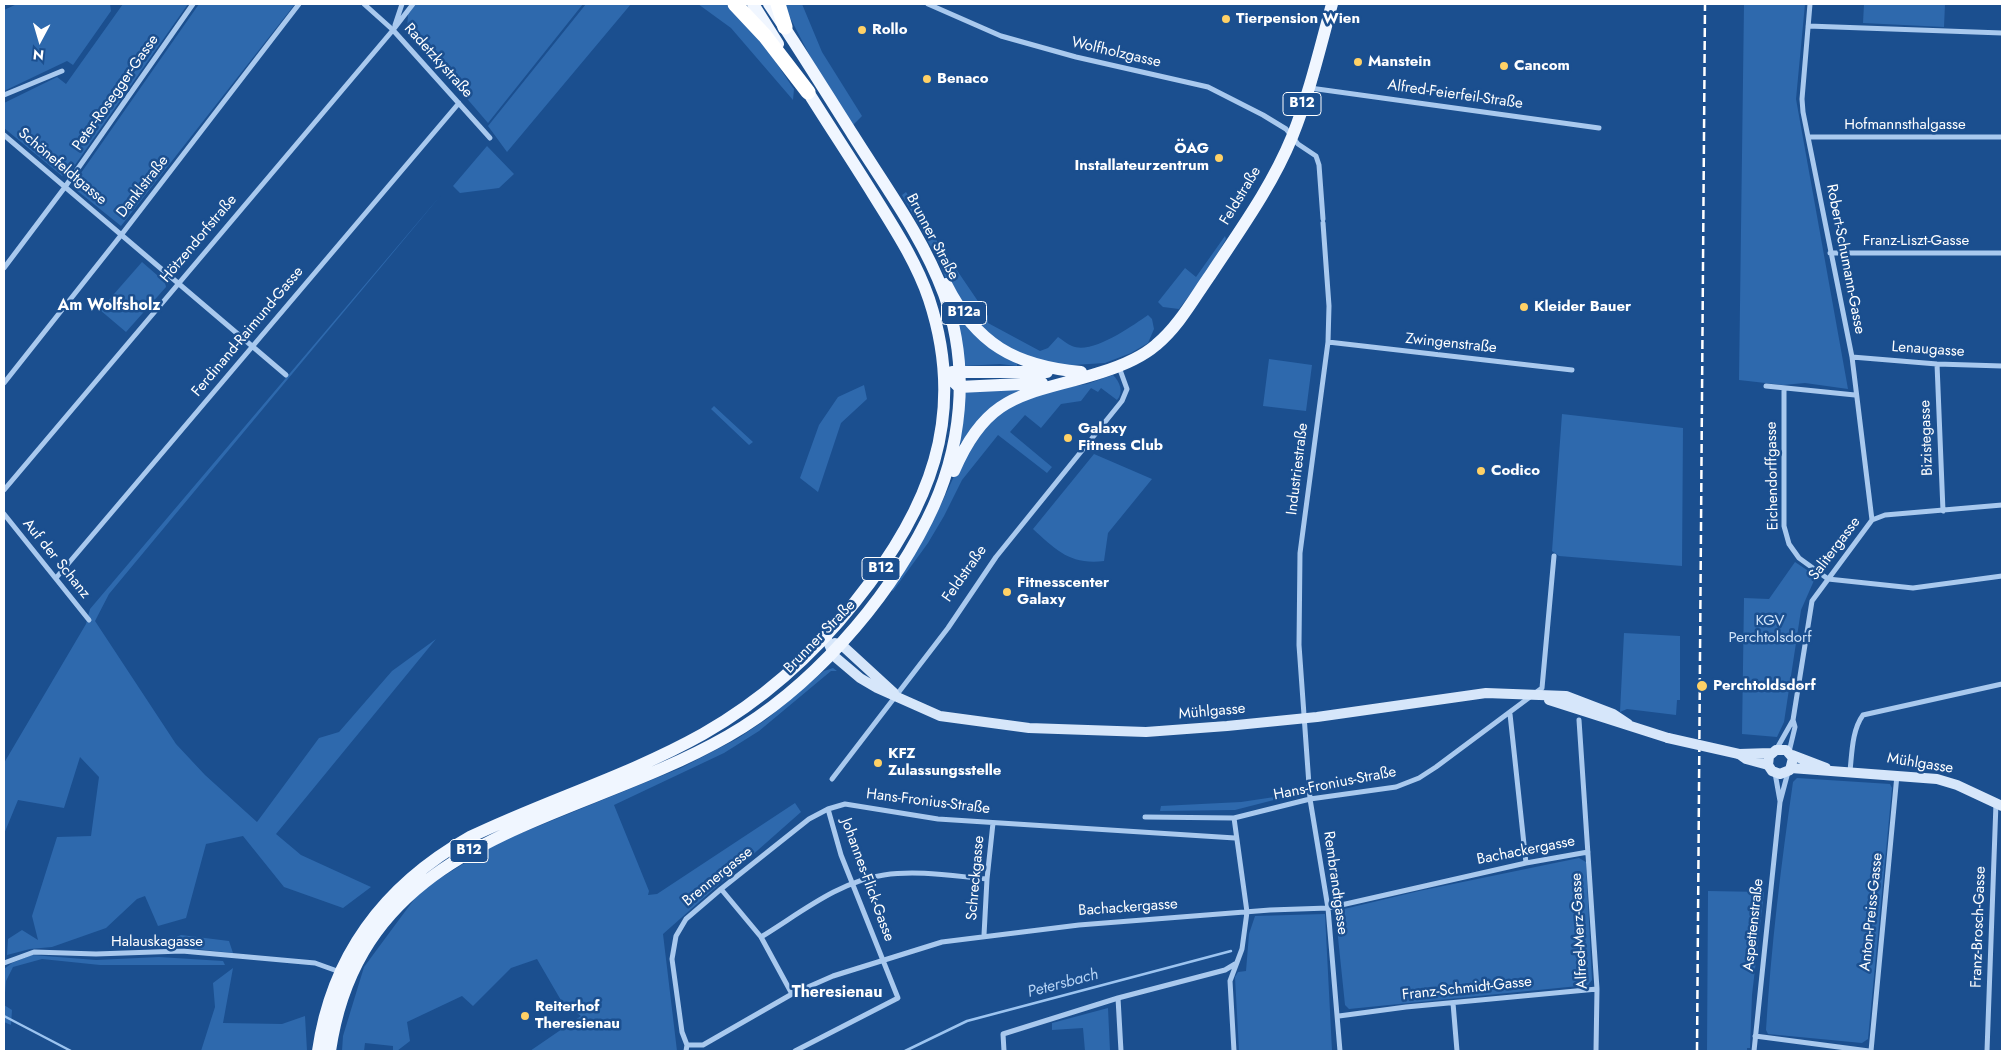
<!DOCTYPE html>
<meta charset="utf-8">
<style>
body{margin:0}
#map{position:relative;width:2006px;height:1055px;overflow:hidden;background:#1b4f8f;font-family:Jost,sans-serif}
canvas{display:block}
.frame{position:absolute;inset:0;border:5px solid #fff;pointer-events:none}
.north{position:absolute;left:15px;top:15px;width:50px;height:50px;-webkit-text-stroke:4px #1b4f8f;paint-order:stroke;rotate:186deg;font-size:14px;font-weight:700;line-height:20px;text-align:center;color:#fff}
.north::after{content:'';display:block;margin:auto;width:18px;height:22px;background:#fff;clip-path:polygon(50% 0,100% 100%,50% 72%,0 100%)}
</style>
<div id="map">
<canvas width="2006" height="1055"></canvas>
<div class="frame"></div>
<div class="north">N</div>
</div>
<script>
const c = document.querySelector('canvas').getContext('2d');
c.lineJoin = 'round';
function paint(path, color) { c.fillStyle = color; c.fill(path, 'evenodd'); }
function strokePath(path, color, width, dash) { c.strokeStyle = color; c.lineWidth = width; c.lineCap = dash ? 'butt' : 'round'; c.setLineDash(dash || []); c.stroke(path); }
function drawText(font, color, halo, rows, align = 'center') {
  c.font = font + ' Jost,sans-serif'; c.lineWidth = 5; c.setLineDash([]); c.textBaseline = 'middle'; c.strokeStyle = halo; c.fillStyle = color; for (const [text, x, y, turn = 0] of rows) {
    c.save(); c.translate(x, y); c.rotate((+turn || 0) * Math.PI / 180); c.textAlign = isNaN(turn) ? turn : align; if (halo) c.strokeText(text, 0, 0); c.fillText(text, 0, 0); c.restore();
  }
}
paint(new Path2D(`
 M 17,4 L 110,4 L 111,11 L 73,65 L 67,61 L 4,91 L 4,10 Z
 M 123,4 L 188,4 L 68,175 L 62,176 L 4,128 L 4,103 L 57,77 L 66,84 Z
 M 199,4 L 295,4 L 121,226 L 75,189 L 74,183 Z
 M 416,4 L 583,4 L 488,123 L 407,29 L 408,14 Z
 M 586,4 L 631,4 L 507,152 L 488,126 Z
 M 698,4 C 706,4 718,1 726,4 C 744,10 782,72 794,89 L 793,100 L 731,28 Z
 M 783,4 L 802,4 L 822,52 L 862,116 L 853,125 L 812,60 Z
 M 1744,4 L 1805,4 L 1796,99 L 1848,389 L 1805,383 L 1783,385 L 1739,380 Z
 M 1864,4 L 1945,4 L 1944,27 L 1863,23 Z
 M 487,146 L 514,174 L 499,188 L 460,193 L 453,186 Z
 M 906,192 L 933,235 L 988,316 L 988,323 L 1040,351 L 1048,348 L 1058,337 C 1063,340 1067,344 1072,346 C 1092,355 1132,326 1148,315 L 1152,319 L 1154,329 L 1148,343 L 1131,353 L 1105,363 L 1057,366 L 1010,351 L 974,320 L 948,283 L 935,254 L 902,195 Z
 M 441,195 L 109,594 L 95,621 L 176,744 L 205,775 L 257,822 L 319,738 L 339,732 L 392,671 L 436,639 L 276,834 L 301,855 L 371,887 L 343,908 L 284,887 L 243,836 L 206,844 L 186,918 L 158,926 L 145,896 L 137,899 L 106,928 L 52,947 L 30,949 L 7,955 L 8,939 L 22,930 L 38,940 L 32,916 L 57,837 L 91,836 L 99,777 L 80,757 L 64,808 L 18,800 L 4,834 L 4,763 L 86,624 L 90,609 Z
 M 1225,236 L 1226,239 L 1204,276 L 1179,309 L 1163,307 L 1158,302 L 1185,268 L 1196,277 Z
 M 142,262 L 165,282 L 166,287 L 126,332 L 100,310 Z
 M 958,313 L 1017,364 L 1017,366 L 1000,364 L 963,366 L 954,314 Z
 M 1269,359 L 1312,365 L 1306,411 L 1263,406 Z
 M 1113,375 C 1120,382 1124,392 1117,400 L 1101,388 L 1098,392 L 1091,388 L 1081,401 L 1061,404 L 1041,428 L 1025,415 L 1010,432 L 1052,467 L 1047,473 L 998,435 L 962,480 L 944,516 L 928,543 L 893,591 L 890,588 L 936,515 L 963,457 L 982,430 L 1012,404 L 1046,391 L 1087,384 Z
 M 864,385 L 867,399 L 841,423 L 818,492 L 800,478 L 819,425 L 838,397 Z
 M 1027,386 L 984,415 L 959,445 L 965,391 Z
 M 714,406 L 753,442 L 749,445 L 711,409 Z
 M 1562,414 L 1683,428 L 1682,566 L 1559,556 L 1552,551 Z
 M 1094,454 L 1152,479 L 1108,533 L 1104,561 C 1070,565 1056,550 1033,529 Z
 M 1795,562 L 1816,576 L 1801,610 L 1784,722 L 1777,737 L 1742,734 L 1744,598 L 1769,599 Z
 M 1624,633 L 1680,636 L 1680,700 L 1677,700 L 1676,715 L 1627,709 L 1620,712 Z
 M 833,668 L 837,671 L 831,671 L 759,731 L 724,753 L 614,805 L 649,891 L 648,895 L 657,894 L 795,803 L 801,812 L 663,934 L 677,1051 L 530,1051 L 581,1016 L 562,1002 L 537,959 L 511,968 L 473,1006 L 462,996 L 407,1022 L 410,1041 L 397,1051 L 393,1051 L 393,1046 L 365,1043 L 364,1051 L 342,1051 L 343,1036 L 364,967 L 421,890 L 497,843 L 681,768 L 737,739 L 767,719 L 824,671 Z
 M 1797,778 L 1890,784 L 1892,788 L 1868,1039 L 1862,1043 L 1768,1034 L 1766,1030 C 1771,947 1781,865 1793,782 Z
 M 1301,793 L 1235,810 L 1160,811 L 1161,806 L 1241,802 Z
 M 1579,858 L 1586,862 L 1592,980 L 1588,985 L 1349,1009 L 1345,1005 L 1336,918 L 1340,910 L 1419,891 Z
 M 1708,891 L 1764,892 L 1752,995 L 1750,1048 L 1747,1048 L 1747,1051 L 1707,1051 Z
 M 1325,914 L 1332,1051 L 1239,1051 L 1235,977 L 1238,972 L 1246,971 L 1249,934 L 1255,916 Z
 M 181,935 L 229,941 L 233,953 L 159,945 Z
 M 32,955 L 96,960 L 159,957 L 223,961 L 225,965 L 100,965 L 42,959 L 13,967 L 6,981 L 4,1005 L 12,1010 L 11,1025 L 4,1022 L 4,969 L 12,963 Z
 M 233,968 L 223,1023 L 282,1024 L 305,1016 L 307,1051 L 201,1051 L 215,1007 L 213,983 Z
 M 1108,1008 L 1110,1051 L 1085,1051 L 1083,1028 L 1052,1030 L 1052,1023 Z`), '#2e69ad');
strokePath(new Path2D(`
 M 4,1016 L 71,1051
 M 905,1051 L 967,1021 L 1231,951`), '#9cc4f0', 2.5);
strokePath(new Path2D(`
 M 364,4 L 393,30 L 490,138
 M 928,4 L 1001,36 L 1076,57 L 1208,87 L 1263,115 L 1286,129 L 1298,144 L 1316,156 L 1319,165 L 1323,219
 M 1810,4 L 1802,99 L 1803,112 L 1852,357 L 1872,520
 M 395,25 L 402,4
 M 1808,26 L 2002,33
 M 1310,88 L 1599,128
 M 4,95 L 62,71
 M 4,135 L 286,375
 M 1809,137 L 2002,137
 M 1323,223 L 1329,306 L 1328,342 L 1300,553 L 1299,645 L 1310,799 L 1328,908 L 1340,1051
 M 1830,253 L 2002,253
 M 4,268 L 65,187 L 193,4
 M 1328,342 L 1572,370
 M 1852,357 L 1937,364 L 2002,366
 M 1937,364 L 1943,511
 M 4,383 L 122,234 L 299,4
 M 1766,386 L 1855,395
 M 1784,388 L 1784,526 L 1789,544 L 1799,558 L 1828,579 L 1913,588 L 2002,576
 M 4,490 L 393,30 L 413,4
 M 4,514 L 89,620
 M 56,578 L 459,103
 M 1510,714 L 1526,863
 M 1579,720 L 1597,989 L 1596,1051
 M 1776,750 L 1793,720
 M 1789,752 L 1795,727 L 1793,720 L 1812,601 L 1872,520 L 1885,515 L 2002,505
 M 1850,771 C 1852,753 1852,730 1863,715 L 2002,684
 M 1775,773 L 1780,801
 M 832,779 L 948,628 L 996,557 L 1122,401 L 1127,389 L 1119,367
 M 1145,817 L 1234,818 L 1310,799 L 1396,787 L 1419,778 L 1436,767 L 1542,688 L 1554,556
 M 721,889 L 761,937 L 792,994
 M 984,935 L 987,879 L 993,823
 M 761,937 C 799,914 839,881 884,875 C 917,870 953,876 987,879
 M 4,963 L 34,952 L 96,954 L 182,951 L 315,963 L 340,972
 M 1453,1003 L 1457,1051
 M 1339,1016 L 1406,1007 L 1597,989
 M 1755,1036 L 1869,1051
 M 687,1045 L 703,1045 L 792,994 L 833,976 L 942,942 L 1079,925 L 1270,910 L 1328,908 L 1526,863 L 1588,852
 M 686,1051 L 687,1045 L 682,1032 L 672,959 L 676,936 L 686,919 L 721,889 L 809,819 L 828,809 L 845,804 L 938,819 L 1235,838
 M 795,1051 L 898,998 L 841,855 L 828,809
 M 1004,1051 L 1003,1034 L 1118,998
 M 1121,1051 L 1118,998 L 1225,970 L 1235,964
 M 1234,1051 L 1230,981 L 1242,949 L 1247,912 L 1234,818
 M 1754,1051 L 1780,802 L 1788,772
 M 1871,1051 L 1897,775
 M 1987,1051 L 1996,803`), '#a9c9ee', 5);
strokePath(new Path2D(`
 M 826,637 L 834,656 L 860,678 L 877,688 L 940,716 L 1029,728 L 1146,732 L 1227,726 L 1317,717 L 1486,693 L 1566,696 L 1613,714 L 1628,724
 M 835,643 L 845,648 L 894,693
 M 1549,700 L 1668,738
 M 1739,754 L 1746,759 L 1768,765 L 1772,771 L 1780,774 L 1790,770 L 1793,758 L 1786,750 L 1776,750 L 1769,756 L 1768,765
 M 1739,754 L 1771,753
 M 1792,755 L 1826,768
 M 1791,768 L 1937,779 L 1957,785 L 2002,806`), '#d6e6fa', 10);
strokePath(new Path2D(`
 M 753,4 L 778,44
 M 946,284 C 976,344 1015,366 1081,372
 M 952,372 L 1047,372
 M 954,382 L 959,387 L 1042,383
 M 954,471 C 989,389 1028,396 1102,372 C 1121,366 1141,358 1156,345 C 1179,326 1194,298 1211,274 C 1240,230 1272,186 1292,137 C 1309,95 1320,48 1332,4
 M 318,1051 C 332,954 385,885 470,837 C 547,800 628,776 703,734 C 761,701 813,655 855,602 C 929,510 968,417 929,299 C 916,261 894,228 873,194 C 850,157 826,121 803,84
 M 330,1051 C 362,833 571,826 728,736 C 810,689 885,604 927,520 C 962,451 971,368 944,294 C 923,237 885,186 853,135 C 825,91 798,47 769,4`), '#f0f6ff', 12);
strokePath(new Path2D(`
 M 735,4 L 765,36 L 808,92
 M 778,4 L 785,27`), '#fff', 15);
strokePath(new Path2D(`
 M 1697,1051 L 1705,4`), '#fff', 2.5, [9, 4]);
strokePath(new Path2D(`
 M 1668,738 L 1739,754`), '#d6e6fa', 10);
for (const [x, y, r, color] of [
 [1226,19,5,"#ffd166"],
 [862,30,5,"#ffd166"],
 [1358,62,5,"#ffd166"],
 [1504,66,5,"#ffd166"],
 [927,79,5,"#ffd166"],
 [1219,158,5,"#ffd166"],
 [1524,307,5,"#ffd166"],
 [1068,438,5,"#ffd166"],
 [1481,471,5,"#ffd166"],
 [1007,592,5,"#ffd166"],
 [1702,686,6,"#ffd166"],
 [878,763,5,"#ffd166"],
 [525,1016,5,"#ffd166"]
]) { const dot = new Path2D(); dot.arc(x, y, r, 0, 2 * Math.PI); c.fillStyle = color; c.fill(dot); strokePath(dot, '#1b4f8f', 2); }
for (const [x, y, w] of [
 [1302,104,38],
 [964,313,45],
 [881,569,38],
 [469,851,38]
]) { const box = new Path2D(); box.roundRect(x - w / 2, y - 11.5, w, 23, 4); c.fillStyle = '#1b4f8f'; c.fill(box); strokePath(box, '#fff', 1); }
drawText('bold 14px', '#fff', null, [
 ["B12",1302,104],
 ["B12a",964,313],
 ["B12",881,569],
 ["B12",469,851]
]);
drawText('bold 15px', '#fff', '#1b4f8f', [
 ["Tierpension Wien",1236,19],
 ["Rollo",872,30],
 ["Manstein",1368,62],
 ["Cancom",1514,66],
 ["Benaco",937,79],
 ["ÖAG",1209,149,"right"],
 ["Installateurzentrum",1209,166,"right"],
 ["Kleider Bauer",1534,307],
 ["Galaxy",1078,429],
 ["Fitness Club",1078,446],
 ["Codico",1491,471],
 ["Fitnesscenter",1017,583],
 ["Galaxy",1017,600],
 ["Perchtoldsdorf",1713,686],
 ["KFZ",888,754],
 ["Zulassungsstelle",888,771],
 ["Reiterhof",535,1007],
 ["Theresienau",535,1024]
], 'left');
drawText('15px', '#fff', '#1b4f8f', [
 ["Wolfholzgasse",1116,53,13],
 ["Radetzkystraße",438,61,48],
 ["Peter-Rosegger-Gasse",116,93,-55],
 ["Alfred-Feierfeil-Straße",1455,95,8],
 ["Hofmannsthalgasse",1905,125],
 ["Schönefeldtgasse",62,167,40],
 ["Danklstraße",143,187,-52],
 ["Feldstraße",1241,196,-59],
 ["Brunner Straße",932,237,62],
 ["Hötzendorfstraße",199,239,-50],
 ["Franz-Liszt-Gasse",1916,241],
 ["Robert-Schumann-Gasse",1845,259,79],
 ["Ferdinand-Raimund-Gasse",248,332,-50],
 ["Zwingenstraße",1451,344,6],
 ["Lenaugasse",1928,350,4],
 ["Bizistegasse",1927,438,-92],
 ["Industriestraße",1298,469,-83],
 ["Eichendorffgasse",1773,476,-91],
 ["Salitergasse",1835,549,-53],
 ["Auf der Schanz",56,559,51],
 ["Feldstraße",965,574,-55],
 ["Brunner Straße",820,637,-46],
 ["Mühlgasse",1212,712,-5],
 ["Mühlgasse",1920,764,9],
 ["Hans-Fronius-Straße",1335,784,-11],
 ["Hans-Fronius-Straße",928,802,7],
 ["Bachackergasse",1526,851,-11],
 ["Brennergasse",718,877,-39],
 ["Schreckgasse",976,878,-85],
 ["Johannes-Flick-Gasse",867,880,70],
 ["Rembrandtgasse",1335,883,82],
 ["Bachackergasse",1128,908,-4],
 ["Anton-Preiss-Gasse",1872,912,-84],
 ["Aspettenstraße",1754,925,-84],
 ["Franz-Brosch-Gasse",1979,927,-88],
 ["Alfred-Merz-Gasse",1580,931,-93],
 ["Halauskagasse",157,942],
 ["Franz-Schmidt-Gasse",1467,989,-6]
]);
drawText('15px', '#cfe3fa', '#1b4f8f', [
 ["KGV",1770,621],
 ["Perchtolsdorf",1770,638]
]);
drawText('bold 16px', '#fff', '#1b4f8f', [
 ["Am Wolfsholz",109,306],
 ["Theresienau",837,993]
]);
drawText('italic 16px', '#b5d3f5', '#1b4f8f', [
 ["Petersbach",1063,984,-15]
]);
</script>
